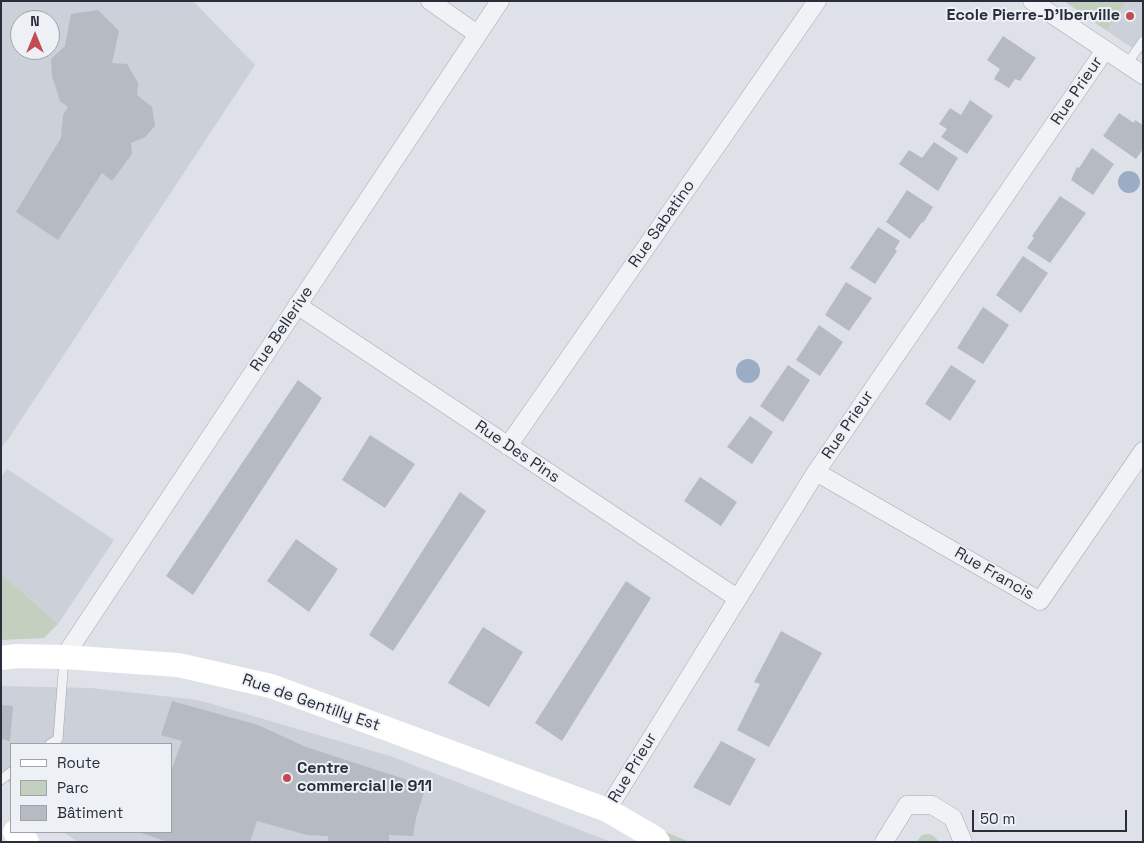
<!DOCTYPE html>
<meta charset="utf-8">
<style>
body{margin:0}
#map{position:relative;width:1144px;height:843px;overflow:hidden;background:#dee1e7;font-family:"Space Grotesk",sans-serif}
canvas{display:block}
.frame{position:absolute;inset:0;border:2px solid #282e3c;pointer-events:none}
.legend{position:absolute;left:10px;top:743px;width:162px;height:90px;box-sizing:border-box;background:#edf0f4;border:1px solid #9ea2aa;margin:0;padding:6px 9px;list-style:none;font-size:15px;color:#282e3c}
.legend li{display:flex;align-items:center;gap:10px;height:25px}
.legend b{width:25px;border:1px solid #9ea2aa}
.north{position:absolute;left:10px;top:10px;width:50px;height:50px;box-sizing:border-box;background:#edf0f4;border:1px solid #9ea2aa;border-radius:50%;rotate:0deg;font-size:14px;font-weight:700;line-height:20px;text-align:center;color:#282e3c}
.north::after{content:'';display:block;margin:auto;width:18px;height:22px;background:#c44b56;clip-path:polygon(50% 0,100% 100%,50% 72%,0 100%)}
.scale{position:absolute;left:972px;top:810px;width:155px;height:22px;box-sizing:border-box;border:2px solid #282e3c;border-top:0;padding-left:6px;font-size:15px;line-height:18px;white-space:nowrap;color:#282e3c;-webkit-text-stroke:4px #edf0f4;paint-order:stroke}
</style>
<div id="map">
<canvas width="1144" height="843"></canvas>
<div class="frame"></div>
<ul class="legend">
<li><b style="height:6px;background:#fff"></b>Route</li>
<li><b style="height:14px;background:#c3d0c0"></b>Parc</li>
<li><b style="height:14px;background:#b6bac3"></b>Bâtiment</li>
</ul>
<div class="north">N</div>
<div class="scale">50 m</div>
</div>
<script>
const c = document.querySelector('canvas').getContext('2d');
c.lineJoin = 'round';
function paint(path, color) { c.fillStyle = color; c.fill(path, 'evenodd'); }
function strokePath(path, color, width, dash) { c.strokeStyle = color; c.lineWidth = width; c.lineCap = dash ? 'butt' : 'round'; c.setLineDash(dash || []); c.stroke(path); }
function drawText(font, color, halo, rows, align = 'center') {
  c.font = font + ' "Space Grotesk",sans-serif'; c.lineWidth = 4; c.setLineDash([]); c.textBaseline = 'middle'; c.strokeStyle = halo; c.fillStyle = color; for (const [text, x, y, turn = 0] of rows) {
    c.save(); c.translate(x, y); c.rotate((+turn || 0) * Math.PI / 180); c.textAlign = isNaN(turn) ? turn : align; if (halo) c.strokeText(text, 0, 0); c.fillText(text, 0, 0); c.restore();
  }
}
paint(new Path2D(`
 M 1,1 L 193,1 L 255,65 L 9,438 L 1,448 ZM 20,20 L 50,20 L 50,50 L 20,50 Z
 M 1127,1 L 1143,1 L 1143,55 L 1107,31 Z
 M 7,469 L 114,540 L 58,624 L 1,573 L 1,477 Z
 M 1,686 L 91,688 L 198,700 L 390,756 L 611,842 L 78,842 L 63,832 L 171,832 L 171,744 L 11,744 L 11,785 L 1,772 Z`), '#ccd0d8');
paint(new Path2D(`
 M 1064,1 L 1127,1 L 1107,31 Z
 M 1,573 L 58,624 L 44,638 L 1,640 Z
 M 646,824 L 690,842 L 663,842 Z
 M 929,834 L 934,836 L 939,842 L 916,842 L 922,835 Z`), '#c3d0c0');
paint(new Path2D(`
 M1118 182a11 11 0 1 1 22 0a11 11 0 1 1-22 0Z
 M736 371a12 12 0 1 1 24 0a12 12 0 1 1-24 0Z`), '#9badc4');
paint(new Path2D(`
 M 98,10 L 119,31 L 112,63 L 127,64 L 138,83 L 137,95 L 152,107 L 155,126 L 145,137 L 131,143 L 132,154 L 112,181 L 102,173 L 58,240 L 16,212 L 61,138 L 63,115 L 68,107 L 60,101 L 52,76 L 51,59 L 65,46 L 71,14 Z
 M 1003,36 L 1036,58 L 1020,81 L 1015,79 L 1009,88 L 994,79 L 1000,69 L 987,60 Z
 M 970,100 L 993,116 L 967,154 L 941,137 L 947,129 L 939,124 L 950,108 L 961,115 Z
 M 1119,113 L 1134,123 L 1135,120 L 1143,125 L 1143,149 L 1136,159 L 1103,136 Z
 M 934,142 L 958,158 L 938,191 L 899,164 L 909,150 L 922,158 Z
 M 1092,148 L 1114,164 L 1093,195 L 1071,180 L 1077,167 L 1079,168 Z
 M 907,190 L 933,207 L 923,223 L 922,222 L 910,239 L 886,222 Z
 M 1060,196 L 1086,213 L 1050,263 L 1027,248 L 1034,238 L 1032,236 Z
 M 878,227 L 900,241 L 895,249 L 897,251 L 875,284 L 850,268 Z
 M 1023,256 L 1048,273 L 1021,313 L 996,295 Z
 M 846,282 L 872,298 L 849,331 L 825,315 Z
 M 983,307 L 1009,325 L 983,364 L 957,348 Z
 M 819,325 L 843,342 L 820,376 L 796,360 Z
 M 788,365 L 810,380 L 783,422 L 760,406 Z
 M 951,365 L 976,381 L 950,421 L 925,404 Z
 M 298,380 L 322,398 L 193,595 L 166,576 Z
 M 750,416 L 773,432 L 752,464 L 727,447 Z
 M 370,435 L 415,464 L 385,508 L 342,480 Z
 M 700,477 L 737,502 L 721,526 L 684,501 Z
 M 460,492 L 486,511 L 393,651 L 369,635 Z
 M 296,539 L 338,569 L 309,612 L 267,581 Z
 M 626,581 L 651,598 L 562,741 L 535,723 Z
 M 483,627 L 523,652 L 489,707 L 448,683 Z
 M 781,631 L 822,653 L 769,747 L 737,730 L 760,684 L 754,682 Z
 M 172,701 L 258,725 L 306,747 L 426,786 L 416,818 L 413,836 L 389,835 L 389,842 L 328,842 L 328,836 L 307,835 L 257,821 L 250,842 L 168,842 L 138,832 L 171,832 L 171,771 L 182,741 L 161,735 Z
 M 1,705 L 13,706 L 10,741 L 1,739 Z
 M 721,741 L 756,759 L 730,806 L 693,787 Z`), '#b6bac3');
const lane = new Path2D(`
 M 1127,64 L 1143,41
 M 50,744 L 58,739 L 64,659
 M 1,780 L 11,772`);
const street = new Path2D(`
 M 430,1 L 477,34
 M 1032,1 L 1143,75
 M 297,305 L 737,598
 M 508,446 L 817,1
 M 816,472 L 1040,601 L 1143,451
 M 64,657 L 500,1
 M 607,810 L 816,472 L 1105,50
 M 884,842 L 907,805 L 932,805 L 953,818 L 963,842`);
strokePath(lane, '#a4a8b0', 10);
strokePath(street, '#a4a8b0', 19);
strokePath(lane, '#f0f2f5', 9);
strokePath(street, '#f0f2f5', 18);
strokePath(new Path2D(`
 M 1,658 L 17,656 L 64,657 L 178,665 L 271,686 L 607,810 L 655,838 L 658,842
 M 15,832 L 27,842`), '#fff', 24);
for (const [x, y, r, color] of [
 [1130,16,5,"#c44b56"],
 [287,778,5,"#c44b56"]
]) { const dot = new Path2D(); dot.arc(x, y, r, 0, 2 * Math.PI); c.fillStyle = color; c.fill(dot); strokePath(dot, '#edf0f4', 2); }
drawText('bold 16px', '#282e3c', '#edf0f4', [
 ["Ecole Pierre-D'Iberville",1120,16],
 ["Centre",297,769,"left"],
 ["commercial le 911",297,787,"left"]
], 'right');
drawText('16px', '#282e3c', '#edf0f4', [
 ["Rue Prieur",1077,91,-56],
 ["Rue Sabatino",662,224,-55],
 ["Rue Bellerive",282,329,-56],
 ["Rue Prieur",848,425,-56],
 ["Rue Des Pins",517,452,34],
 ["Rue Francis",994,574,30],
 ["Rue de Gentilly Est",311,703,19],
 ["Rue Prieur",633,768,-59]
]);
</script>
